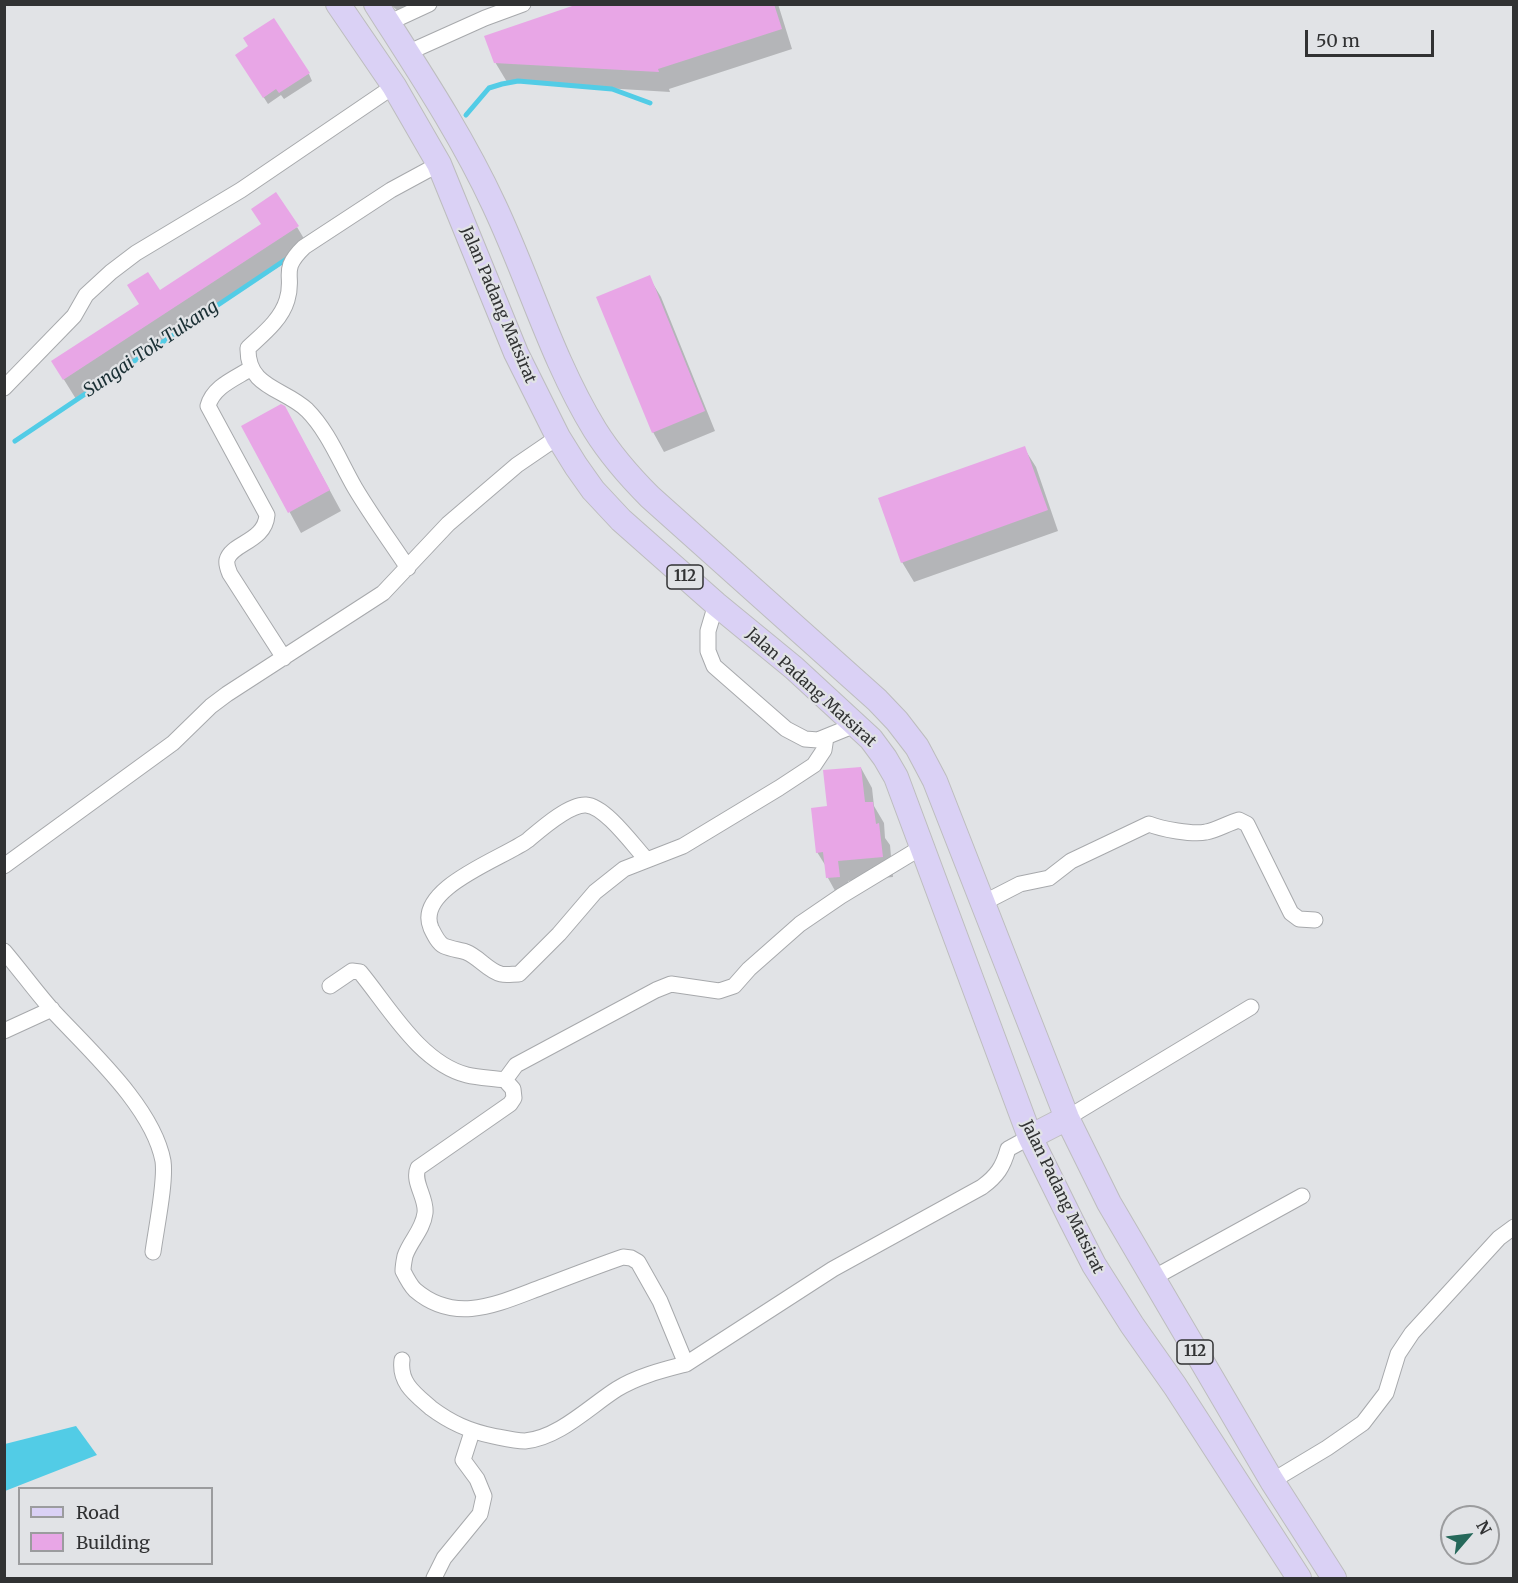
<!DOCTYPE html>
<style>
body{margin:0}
#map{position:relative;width:1518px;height:1583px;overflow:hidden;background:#e1e3e6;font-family:Merriweather,serif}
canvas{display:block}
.frame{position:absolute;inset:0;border:6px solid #313233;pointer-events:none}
.legend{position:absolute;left:18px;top:1487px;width:195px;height:78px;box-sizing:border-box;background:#e1e3e6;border:2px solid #9b9c9e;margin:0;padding:8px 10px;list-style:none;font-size:18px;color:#313233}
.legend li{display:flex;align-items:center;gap:12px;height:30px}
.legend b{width:30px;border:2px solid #9b9c9e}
.north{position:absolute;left:1440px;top:1505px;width:60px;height:60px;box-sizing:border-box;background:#e1e3e6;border:2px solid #9b9c9e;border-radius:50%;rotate:62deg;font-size:16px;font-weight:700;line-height:24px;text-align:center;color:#313233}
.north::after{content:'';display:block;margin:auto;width:21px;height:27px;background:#25685a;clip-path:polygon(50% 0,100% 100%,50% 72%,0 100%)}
.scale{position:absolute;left:1305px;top:30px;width:129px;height:27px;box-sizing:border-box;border:3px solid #313233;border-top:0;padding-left:8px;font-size:18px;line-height:21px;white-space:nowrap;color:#313233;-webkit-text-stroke:4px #e1e3e6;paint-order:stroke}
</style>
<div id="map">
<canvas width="1518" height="1583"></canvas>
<div class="frame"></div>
<ul class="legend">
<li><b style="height:8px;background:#dad1f5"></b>Road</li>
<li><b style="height:16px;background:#e8a6e6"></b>Building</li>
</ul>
<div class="north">N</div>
<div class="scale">50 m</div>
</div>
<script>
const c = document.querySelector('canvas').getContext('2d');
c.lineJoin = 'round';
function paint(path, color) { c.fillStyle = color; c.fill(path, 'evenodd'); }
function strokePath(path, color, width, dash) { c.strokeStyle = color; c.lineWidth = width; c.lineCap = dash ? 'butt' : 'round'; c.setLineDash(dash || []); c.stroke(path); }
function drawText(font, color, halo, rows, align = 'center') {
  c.font = font + ' Merriweather,serif'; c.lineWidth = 4.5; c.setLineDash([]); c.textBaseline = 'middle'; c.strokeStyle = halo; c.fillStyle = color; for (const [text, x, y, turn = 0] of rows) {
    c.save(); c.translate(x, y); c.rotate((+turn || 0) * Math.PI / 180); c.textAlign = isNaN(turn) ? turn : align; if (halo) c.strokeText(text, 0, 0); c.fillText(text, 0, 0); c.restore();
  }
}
paint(new Path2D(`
 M 76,1426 L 97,1455 L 5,1491 L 5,1444 Z`), '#52cce6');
paint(new Path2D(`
 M 390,4 L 422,4 L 398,11 Z
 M 584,4 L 778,4 L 792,49 L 669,89 L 670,92 L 507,82 L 495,62 Z
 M 250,47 L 309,74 L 312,81 L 284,99 L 281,95 L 268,104 L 241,62 Z
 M 297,227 L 309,247 L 76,399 L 53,362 L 159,292 Z
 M 649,277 L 661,297 L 715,431 L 664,452 L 653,432 Z
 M 243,426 L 296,428 L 341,511 L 301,533 Z
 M 1024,448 L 1036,467 L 1058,531 L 914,582 L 902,562 Z
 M 861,768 L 872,788 L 874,806 L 884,823 L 885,838 L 890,845 L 893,877 L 848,881 L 850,897 L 839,898 L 828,878 L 827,868 L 817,852 L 829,808 Z`), '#0003');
strokePath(new Path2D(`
 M 466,115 L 489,88 L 502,84 L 518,81 L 612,89 L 650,103
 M 15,441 L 288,258`), '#52cce6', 5);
paint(new Path2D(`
 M 578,4 L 774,4 L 782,29 L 658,69 L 659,72 L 494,63 L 484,36 Z
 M 274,18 L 310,73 L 279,93 L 276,89 L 263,98 L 235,55 L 248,46 L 243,38 Z
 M 276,192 L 299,226 L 63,380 L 51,361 L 139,304 L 127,285 L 148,272 L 160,290 L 261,224 L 251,209 Z
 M 650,275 L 705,411 L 652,433 L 596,297 Z
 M 281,404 L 285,406 L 330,490 L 288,513 L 241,426 Z
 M 1025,446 L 1048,510 L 901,563 L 878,498 Z
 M 861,767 L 865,802 L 873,802 L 876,824 L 879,823 L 883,857 L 838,861 L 840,877 L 826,878 L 823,852 L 816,853 L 811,808 L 827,806 L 823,770 Z`), '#e8a6e6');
const street = new Path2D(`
 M 388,23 L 429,4
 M 407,53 L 485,18 L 523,4
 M 250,369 C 234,379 213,387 208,406 L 267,515 C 265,542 231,543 227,560 C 226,565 228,569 230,574 L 284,658
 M 4,388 L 74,316 L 86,295 L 111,272 L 136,253 L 241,190 L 394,86
 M 408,568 C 390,541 371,515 355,488 C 340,462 328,431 307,410 C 284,388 247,388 248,348 C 263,334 281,320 287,300 C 295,275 279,271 304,247 L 391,190 L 439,164
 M 716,604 L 708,631 L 708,651 L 714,666 L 786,729 L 805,739 L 818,740 L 855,725
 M 922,847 L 841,896 L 800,924 L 749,969 L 734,986 L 719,991 L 671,984 L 656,990 L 516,1065 L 505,1080 L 513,1089 L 514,1098 L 510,1104 L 418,1168 C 412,1182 427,1198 425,1213 C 423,1230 410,1241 405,1256 C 404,1261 403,1266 403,1271 C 406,1277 410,1285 415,1290 C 457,1326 501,1302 545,1286 C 571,1276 597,1266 623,1257 L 631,1258 L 638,1262 L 660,1301 L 686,1364 L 833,1269 L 982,1187 C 997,1176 1003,1167 1008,1149 L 1030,1137
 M 646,859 C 633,845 605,806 586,805 C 569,804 541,829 528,840 C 504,858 414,888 431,928 C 434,934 438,943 444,946 C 451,949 460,950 466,952 C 479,957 488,971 501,974 C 506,975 513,974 519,974 L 559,934 L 595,892 L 624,869 L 683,846 L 779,788 L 814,765 L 824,750 L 826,737
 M 4,866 L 173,743 L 211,706 L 227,694 L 383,593 L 448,524 L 517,465 L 558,437
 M 983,903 L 1020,884 L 1049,878 L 1071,861 L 1149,824 C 1161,829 1193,835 1206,832 C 1217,830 1228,823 1239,820 L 1247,824 L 1291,913 L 1299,919 L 1315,920
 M 4,951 C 21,971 36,992 53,1011 C 89,1050 153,1107 163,1161 C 166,1182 156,1229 153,1252
 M 330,986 L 352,971 L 360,972 C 389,1007 420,1063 467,1075 C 479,1078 492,1078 505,1080
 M 4,1031 L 52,1009
 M 1067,1118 L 1251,1007
 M 1153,1278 L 1302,1196
 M 402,1360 C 399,1383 415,1394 431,1408 C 451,1423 469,1431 493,1436 C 503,1438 515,1441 525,1441 C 559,1438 590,1406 617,1389 C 638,1376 663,1370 686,1364
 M 1272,1481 L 1327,1448 L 1363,1423 L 1386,1393 L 1398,1354 L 1412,1333 L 1499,1238 L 1514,1227
 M 434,1578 L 444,1558 L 480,1514 L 484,1496 L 477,1479 L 463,1460 L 472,1432`);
const primary = new Path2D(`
 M 338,4 L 394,86 L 439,164 L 516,353 L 558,437 L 576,466 L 593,490 L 621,520 L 716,604 L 794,668 L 871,739 L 885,758 L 896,777 L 1030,1137 L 1071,1220 L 1094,1265 L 1132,1325 L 1175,1386 L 1299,1578
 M 376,4 C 418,70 461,134 494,205 C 529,279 552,360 595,430 C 610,454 630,477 650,497 L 877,700 L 897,721 L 917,747 L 935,781 L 1067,1118 L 1109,1203 L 1272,1481 L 1334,1578
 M 1030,1137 L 1067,1118`);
strokePath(street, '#a7a9ac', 17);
strokePath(primary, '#bdbdbe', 26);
strokePath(street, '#fff', 15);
strokePath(primary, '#dad1f5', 24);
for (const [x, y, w] of [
 [685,577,36],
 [1195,1352,36]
]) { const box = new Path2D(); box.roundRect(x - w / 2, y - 12, w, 24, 4.5); c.fillStyle = '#e1e3e6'; c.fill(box); strokePath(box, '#313233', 1.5); }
drawText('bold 15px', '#313233', null, [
 ["112",685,577],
 ["112",1195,1352]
]);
drawText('16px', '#313233', '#e1e3e6', [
 ["Jalan Padang Matsirat",498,305,67],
 ["Jalan Padang Matsirat",811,688,42],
 ["Jalan Padang Matsirat",1062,1197,64]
]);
drawText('italic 18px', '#1b3035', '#e1e3e6', [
 ["Sungai Tok Tukang",151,349,-34]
]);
</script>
